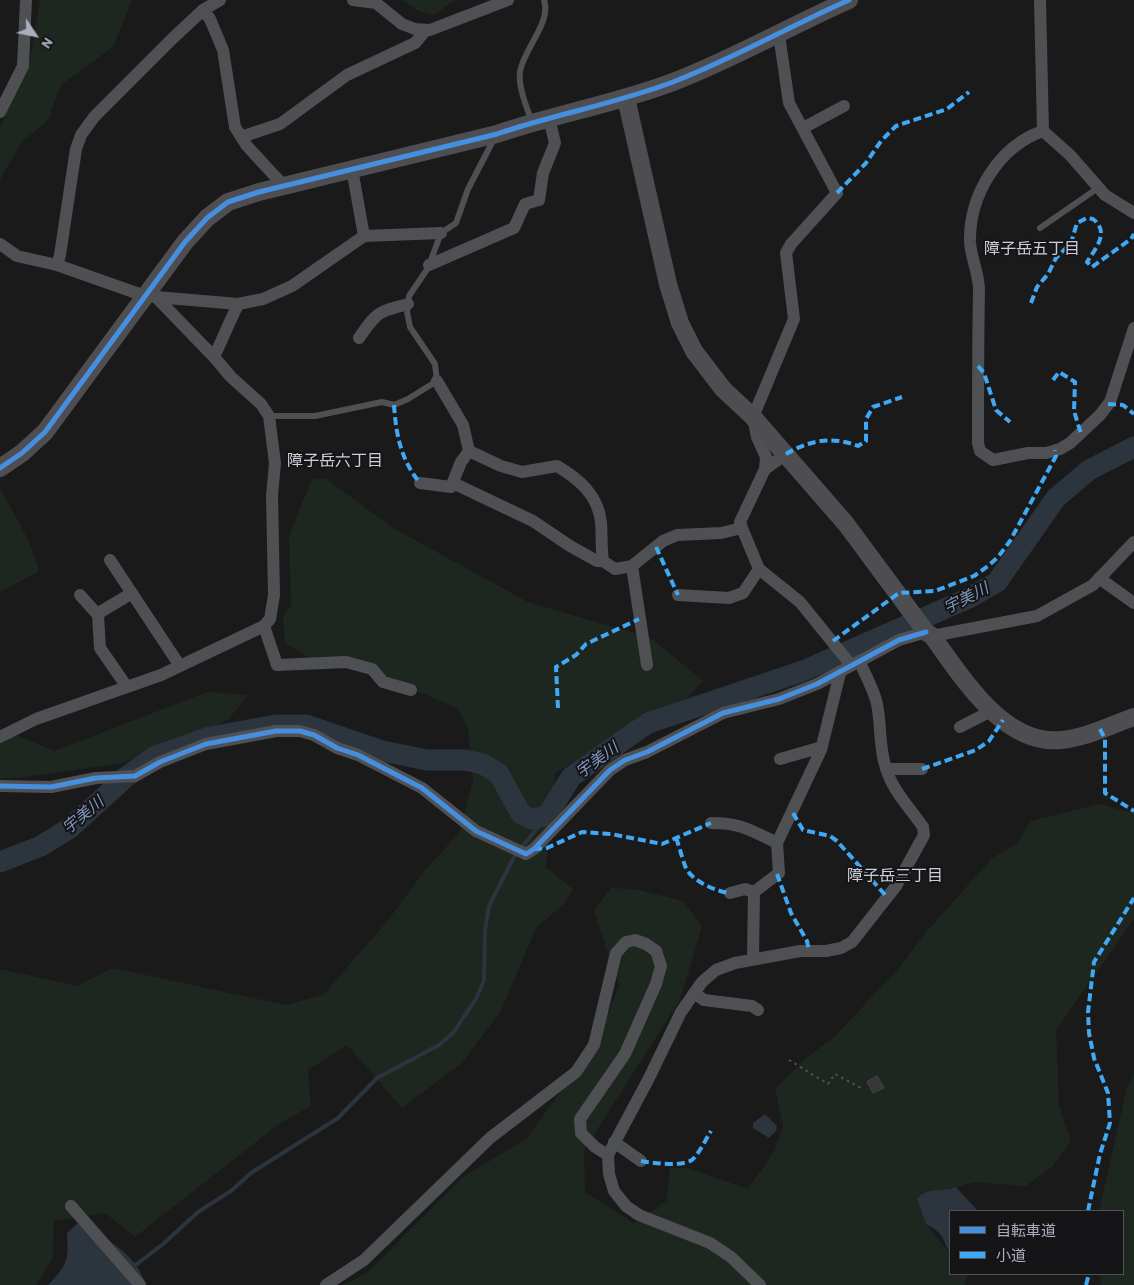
<!DOCTYPE html>
<meta charset="utf-8">
<style>
body{margin:0}
#map{position:relative;width:1134px;height:1285px;overflow:hidden;background:#1a1a1b;font-family:Barlow,"Noto Sans JP",sans-serif}
canvas{display:block}
.legend{position:absolute;left:949px;top:1210px;width:175px;height:65px;box-sizing:border-box;background:#151417;border:1px solid #515259;margin:0;padding:6px 9px;list-style:none;font-size:15px;color:#abaebd}
.legend li{display:flex;align-items:center;gap:10px;height:25px}
.legend b{width:25px;border:1px solid #515259}
.north{position:absolute;left:10px;top:10px;width:50px;height:50px;-webkit-text-stroke:4px #151417;paint-order:stroke;rotate:124deg;font-size:14px;font-weight:700;line-height:20px;text-align:center;color:#abaebd}
.north::after{content:'';display:block;margin:auto;width:18px;height:22px;background:#abaebd;clip-path:polygon(50% 0,100% 100%,50% 72%,0 100%)}
</style>
<div id="map">
<canvas width="1134" height="1285"></canvas>
<ul class="legend">
<li><b style="height:6px;background:#468fdf"></b>自転車道</li>
<li><b style="height:6px;background:#3fa9f5"></b>小道</li>
</ul>
<div class="north">N</div>
</div>
<script>
const c = document.querySelector('canvas').getContext('2d');
c.lineJoin = 'round';
function paint(path, color) { c.fillStyle = color; c.fill(path, 'evenodd'); }
function strokePath(path, color, width, dash) { c.strokeStyle = color; c.lineWidth = width; c.lineCap = dash ? 'butt' : 'round'; c.setLineDash(dash || []); c.stroke(path); }
function drawText(font, color, halo, rows, align = 'center') {
  c.font = font + ' Barlow,"Noto Sans JP",sans-serif'; c.lineWidth = 4; c.setLineDash([]); c.textBaseline = 'middle'; c.strokeStyle = halo; c.fillStyle = color; for (const [text, x, y, turn = 0] of rows) {
    c.save(); c.translate(x, y); c.rotate((+turn || 0) * Math.PI / 180); c.textAlign = isNaN(turn) ? turn : align; if (halo) c.strokeText(text, 0, 0); c.fillText(text, 0, 0); c.restore();
  }
}
paint(new Path2D(`
 M 40,0 L 132,0 L 113,47 L 61,85 L 48,120 L 21,143 L 0,180 L 0,127 L 30,60 Z
 M 402,0 L 455,0 L 434,15 L 419,11 Z
 M 325,478 L 393,528 L 528,602 L 651,638 L 703,681 L 687,698 L 555,773 L 546,867 L 573,889 L 565,903 L 536,928 L 501,1011 L 462,1063 L 402,1108 L 347,1045 L 308,1070 L 311,1106 L 279,1124 L 135,1237 L 105,1213 L 54,1221 L 53,1257 L 36,1285 L 0,1285 L 0,969 L 77,986 L 113,968 L 286,1005 L 323,995 L 389,919 L 426,869 L 459,833 L 473,780 L 468,728 L 457,708 L 353,664 L 309,658 L 285,643 L 283,618 L 291,604 L 289,536 L 312,479 Z
 M 0,488 L 29,541 L 39,571 L 0,592 Z
 M 207,692 L 248,695 L 228,720 L 122,763 L 19,778 L 0,778 L 0,730 L 5,730 L 54,751 Z
 M 1099,804 L 1134,813 L 1134,919 L 1056,1030 L 1059,1105 L 1071,1141 L 1053,1166 L 1026,1186 L 974,1182 L 917,1199 L 926,1224 L 950,1254 L 950,1274 L 965,1274 L 967,1276 L 965,1285 L 343,1285 L 367,1273 L 463,1177 L 526,1139 L 594,1046 L 619,986 L 594,911 L 611,888 L 635,889 L 683,901 L 702,926 L 680,1000 L 584,1150 L 585,1192 L 634,1223 L 666,1201 L 670,1168 L 687,1168 L 748,1189 L 775,1150 L 783,1126 L 775,1089 L 804,1060 L 835,1036 L 898,969 L 928,930 L 992,858 L 1018,843 L 1030,821 Z
 M 1134,1075 L 1134,1285 L 1101,1285 L 1100,1274 L 1123,1274 L 1123,1211 L 1099,1211 L 1127,1087 Z`), '#1e2620');
paint(new Path2D(`
 M 765,1114 L 777,1126 L 776,1131 L 769,1138 L 753,1128 L 753,1123 Z
 M 956,1187 L 978,1211 L 950,1211 L 950,1253 C 941,1236 945,1235 926,1224 L 917,1199 C 927,1186 944,1193 956,1187 Z
 M 79,1222 C 107,1240 135,1252 146,1285 L 48,1285 C 67,1265 69,1260 67,1233 Z`), '#2c343e');
strokePath(new Path2D(`
 M 133,1267 L 163,1244 L 198,1212 L 231,1191 L 251,1173 L 338,1118 L 377,1078 L 439,1045 L 453,1033 L 476,999 L 484,980 L 485,931 L 489,906 L 514,857 L 547,816`), '#2c343e', 4);
strokePath(new Path2D(`
 M 0,862 L 41,846 L 70,828 L 126,777 L 154,757 L 210,737 L 276,725 L 306,725 L 382,751 L 427,760 L 465,760 L 483,764 L 499,774 L 521,814 L 532,819 L 547,816 L 571,777 L 648,723 L 803,671 L 969,598 L 997,582 L 1056,498 L 1089,470 L 1134,447`), '#2c343e', 21);
const building = new Path2D(`
 M 877,1076 L 884,1088 L 873,1093 L 867,1082 Z`);
paint(building, '#373739');
strokePath(building, '#434447', 1);
strokePath(new Path2D(`
 M 789,1060 L 828,1084 L 835,1074 L 861,1088`), '#505056', 2, [2.5, 4]);
strokePath(new Path2D(`
 M 532,122 C 527,108 518,87 520,72 C 523,50 552,22 544,0
 M 1040,228 L 1098,188
 M 269,416 L 315,416 L 382,402 L 394,405 L 408,399 L 437,381 L 435,364 L 410,327 L 407,312 L 409,296 L 428,268 L 441,233 L 456,223 L 468,189 L 495,137`), '#4f5054', 6);
strokePath(new Path2D(`
 M 353,0 L 376,3 L 402,24 L 415,29 L 430,30 L 508,0
 M 1040,0 L 1043,131
 M 203,10 L 210,19 L 223,50 L 235,127 L 247,146 L 284,186
 M 0,112 L 23,66 L 26,0
 M 803,128 L 844,106
 M 241,137 L 280,124 L 347,75 L 415,43 L 426,30
 M 352,169 L 364,236
 M 1134,213 L 1105,195 L 1070,155 L 1043,131 C 999,146 969,195 970,242 C 971,258 979,274 979,290 C 978,341 978,392 978,443 L 980,451 L 993,460 L 1028,453 L 1046,453 L 1060,449 L 1070,443 L 1100,415 L 1110,402 L 1134,328
 M 0,244 L 17,256 L 57,265 L 145,296 L 238,304 L 263,299 L 292,286 L 364,236 L 441,233
 M 57,265 L 60,255 L 76,149 L 81,135 L 94,117 L 172,39 L 203,10 L 220,0
 M 429,265 L 514,228 L 525,204 L 539,200 L 543,173 L 555,143 L 549,118
 M 156,297 L 214,357
 M 359,338 C 377,312 377,312 408,304
 M 437,381 L 463,425 L 469,451 L 501,466 L 522,472 L 557,466 C 579,479 598,495 601,522 C 602,535 601,548 603,561 L 615,569 L 632,566 L 663,541 L 677,535 L 721,533 L 742,528
 M 786,454 L 765,469 L 740,522 L 742,528 L 759,569 L 800,602 L 851,665
 M 765,469 L 766,457 L 757,437 L 753,417 L 794,319 L 786,253 L 791,244 L 837,193 L 789,103 L 779,35
 M 420,483 L 451,487 L 461,462 L 469,451
 M 453,483 L 533,521 L 570,546 L 597,561 L 603,561
 M 110,560 L 180,666
 M 632,566 L 647,665
 M 1099,578 L 1134,603
 M 80,595 L 98,615
 M 678,595 L 729,598 L 743,593 L 759,569
 M 264,626 L 277,665 L 346,662 L 372,669 L 383,682 L 411,690
 M 932,636 L 1037,616 L 1093,585 L 1134,542
 M 127,687 L 100,648 L 98,615 L 102,611 L 132,593
 M 960,727 L 991,711
 M 0,737 L 36,719 L 161,675 L 264,626 L 270,619 L 274,595 L 272,496 L 275,463 L 269,416 L 261,404 L 231,377 L 214,357 L 238,304
 M 780,759 L 822,747
 M 886,769 L 922,769
 M 0,786 L 51,787 L 96,778 L 135,776 L 160,762 L 206,744 L 276,731 L 300,731 L 314,735 L 337,748 L 358,755 L 422,788 L 476,831 L 526,854 L 534,849 L 610,770 L 625,760 L 647,752 L 723,713 L 779,699 L 817,684 L 899,640 L 926,632
 M 711,823 C 742,823 750,830 777,843
 M 730,893 L 745,889 L 754,892
 M 753,959 L 754,892 L 779,873 L 777,843 L 821,750 L 840,673
 M 694,993 L 704,1000 L 752,1006 L 758,1010
 M 614,1142 L 641,1161
 M 71,1206 L 140,1285
 M 326,1285 L 364,1260 L 490,1138 L 576,1072 L 594,1045 L 616,953 L 626,942 L 635,940 L 646,944 L 656,951 L 661,966 L 656,984 L 625,1054 L 580,1119 L 581,1133 L 595,1147 L 608,1155
 M 760,1285 L 731,1257 L 710,1243 L 639,1215 L 626,1206 L 614,1191 L 609,1174 L 608,1155 L 648,1080 L 681,1012 L 702,982 L 716,970 L 735,963 L 800,951 L 826,951 L 841,948 L 852,942 L 896,886 L 924,835 L 923,827 C 910,808 892,790 886,768 C 878,746 882,722 876,700 C 872,687 865,673 859,661`), '#4f5054', 12);
strokePath(new Path2D(`
 M 626,98 L 668,284 L 680,323 L 694,351 L 723,389 L 753,417 L 846,524 L 926,632 L 932,636 C 961,675 1003,746 1061,740 C 1085,738 1111,725 1134,717
 M 0,468 L 22,453 L 45,432 L 185,242 L 207,218 L 228,202 L 259,192 L 497,134 C 555,114 615,104 673,82 C 733,59 790,26 849,0`), '#4e4e52', 18);
strokePath(new Path2D(`
 M 837,193 L 866,163 L 881,141 L 896,126 L 947,109 L 969,92
 M 1031,303 L 1037,287 L 1048,274 L 1056,258 L 1071,243 L 1077,223 L 1087,218 L 1093,219 C 1110,232 1096,248 1087,262 L 1092,267 L 1131,239 L 1134,234
 M 978,366 L 984,373 L 996,410 L 1010,422
 M 1053,380 L 1059,372 L 1075,382 L 1074,411 L 1081,434
 M 1108,404 L 1123,405 L 1134,414
 M 394,405 C 396,435 401,460 420,483
 M 786,454 C 810,440 832,436 858,446 L 866,441 L 866,419 L 873,407 L 902,397
 M 656,547 L 678,595
 M 833,641 L 899,593 L 935,591 L 974,576 L 988,566 L 998,557 L 1010,541 L 1056,456 L 1055,450
 M 558,708 L 556,667 L 576,655 L 586,644 L 639,619
 M 1100,729 L 1105,739 L 1105,793 L 1134,811
 M 922,769 L 976,750 L 989,741 L 1003,720
 M 793,813 L 803,830 L 830,836 L 837,841 L 887,897
 M 676,838 C 680,848 682,859 686,868 C 692,881 717,892 730,893
 M 534,849 L 547,848 L 582,832 L 611,834 L 662,844 L 711,823
 M 777,874 L 791,913 L 807,941 L 809,951
 M 641,1161 C 653,1163 686,1168 694,1158 C 701,1150 706,1139 711,1131
 M 1088,1211 L 1100,1154 L 1110,1123 L 1108,1093 L 1094,1058 L 1089,1033 L 1088,1012 L 1094,962 L 1134,898
 M 1086,1285 L 1089,1274`), '#3fa9f5', 4, [8, 4]);
strokePath(new Path2D(`
 M 0,468 L 22,453 L 45,432 L 185,242 L 207,218 L 228,202 L 259,192 L 497,134 C 555,114 615,104 673,82 C 733,59 790,26 849,0
 M 0,786 L 51,787 L 96,778 L 135,776 L 160,762 L 206,744 L 276,731 L 300,731 L 314,735 L 337,748 L 358,755 L 422,788 L 476,831 L 526,854 L 534,849 L 610,770 L 625,760 L 647,752 L 723,713 L 779,699 L 817,684 L 899,640 L 926,632`), '#468fdf', 5);
drawText('16px', '#ccced8', '#151417', [
 ["障子岳五丁目",1032,249],
 ["障子岳六丁目",335,461],
 ["障子岳三丁目",895,876]
]);
drawText('italic 16px', '#7f98bb', '#151417', [
 ["宇美川",966,598,-27],
 ["宇美川",597,760,-36],
 ["宇美川",83,815,-40]
]);
</script>
